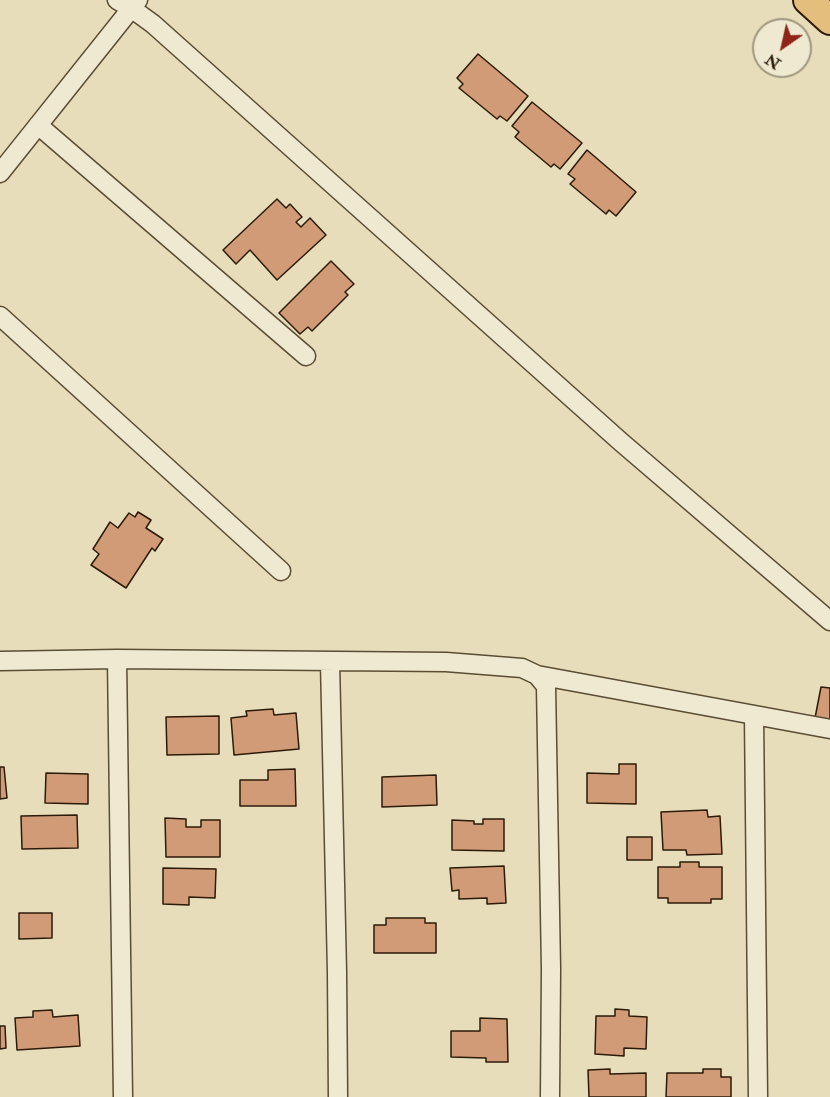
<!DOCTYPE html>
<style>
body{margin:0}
#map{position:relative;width:830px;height:1097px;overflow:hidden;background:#e7ddba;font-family:"IM FELL Double Pica",serif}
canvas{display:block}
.north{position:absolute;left:752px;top:18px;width:60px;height:60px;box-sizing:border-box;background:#efe9d2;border:2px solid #a19781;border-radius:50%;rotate:214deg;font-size:16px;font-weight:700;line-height:24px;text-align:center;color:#2c1b08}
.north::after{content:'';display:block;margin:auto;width:21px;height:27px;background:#8f2418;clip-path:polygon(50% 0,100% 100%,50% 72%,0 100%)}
</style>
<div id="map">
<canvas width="830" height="1097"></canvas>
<div class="north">N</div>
</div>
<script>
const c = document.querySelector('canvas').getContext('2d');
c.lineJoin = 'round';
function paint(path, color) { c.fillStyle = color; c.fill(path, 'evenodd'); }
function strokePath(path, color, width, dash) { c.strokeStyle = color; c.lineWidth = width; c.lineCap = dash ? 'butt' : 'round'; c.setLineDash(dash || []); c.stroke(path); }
const building = new Path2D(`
 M 478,54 L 528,96 L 507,121 L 500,116 L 497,119 L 459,88 L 463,84 L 457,78 Z
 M 532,102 L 582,143 L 560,169 L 554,164 L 551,167 L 515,137 L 519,132 L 512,126 Z
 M 587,150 L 636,192 L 616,216 L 609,210 L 606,214 L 570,184 L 575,179 L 568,174 Z
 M 277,199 L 286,208 L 290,204 L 302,217 L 296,222 L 301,227 L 310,218 L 326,235 L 277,280 L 250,250 L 236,264 L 223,250 Z
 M 331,261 L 354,284 L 345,292 L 348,295 L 312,331 L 308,327 L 300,334 L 279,313 Z
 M 138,512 L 151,520 L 146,528 L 163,539 L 155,551 L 152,548 L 126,588 L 91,565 L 99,554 L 93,549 L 110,522 L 118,528 L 129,513 L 135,517 Z
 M 821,687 L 830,688 L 830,721 L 815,718 Z
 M 273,709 L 274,715 L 296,713 L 299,749 L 234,755 L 231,718 L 247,716 L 246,711 Z
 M 219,716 L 219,754 L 167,755 L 166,717 Z
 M 619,764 L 636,764 L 636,804 L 587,803 L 587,773 L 619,774 Z
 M 0,767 L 4,767 L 7,798 L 0,799 Z
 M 295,769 L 296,806 L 240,806 L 240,780 L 268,780 L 268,770 Z
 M 46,773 L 88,774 L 88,804 L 45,803 Z
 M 436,775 L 437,805 L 382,807 L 382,777 Z
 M 707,810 L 708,817 L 720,816 L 722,854 L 687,855 L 686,850 L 663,850 L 661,812 Z
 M 77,815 L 78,848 L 22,849 L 21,816 Z
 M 165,818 L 186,819 L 186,827 L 201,827 L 201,820 L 220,820 L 220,857 L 166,857 Z
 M 483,819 L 504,819 L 504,851 L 452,850 L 452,820 L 474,821 L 474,824 L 483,824 Z
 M 627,837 L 652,837 L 652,860 L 627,860 Z
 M 680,862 L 699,862 L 699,867 L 722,867 L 722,899 L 711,899 L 711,903 L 668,903 L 668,898 L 658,898 L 658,867 L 680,867 Z
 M 504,866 L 506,903 L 487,904 L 487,898 L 459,899 L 459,890 L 452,891 L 450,868 Z
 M 163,868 L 216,869 L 215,898 L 189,897 L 189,905 L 163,904 Z
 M 19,913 L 52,913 L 52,938 L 19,939 Z
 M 386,918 L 425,918 L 425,923 L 436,923 L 436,953 L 374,953 L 374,925 L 386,925 Z
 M 615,1009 L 629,1010 L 629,1016 L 647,1017 L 646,1049 L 624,1048 L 624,1056 L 595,1054 L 596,1016 L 615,1016 Z
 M 52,1010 L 53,1017 L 78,1015 L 80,1046 L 17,1050 L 15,1018 L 33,1017 L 33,1011 Z
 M 480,1018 L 507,1019 L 508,1062 L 486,1062 L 486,1058 L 451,1057 L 451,1031 L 480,1031 Z
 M 0,1026 L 5,1026 L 6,1048 L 0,1049 Z
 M 610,1069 L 610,1074 L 646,1073 L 646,1097 L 589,1097 L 588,1070 Z
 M 703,1069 L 721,1069 L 721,1077 L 731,1077 L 731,1097 L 666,1097 L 667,1073 L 703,1073 Z`);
paint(building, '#d19b77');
strokePath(building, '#2c1b08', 1.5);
const minor = new Path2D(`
 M 117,0 L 131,8 L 153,24 L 621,442 L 830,621
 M 38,125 L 306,356
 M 0,173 L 138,0
 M 0,316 L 281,571
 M 117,659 L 123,1097
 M 0,661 L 117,659 L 446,662 L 522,668 L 537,675 L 830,729
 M 330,662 L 337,972 L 338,1097
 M 537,675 L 546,686 L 551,969 L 550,1097
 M 754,715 L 758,1097`);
const primary = new Path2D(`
 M 808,0 L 830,20`);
strokePath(minor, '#5b4c34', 21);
strokePath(primary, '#2c1b08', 32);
strokePath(minor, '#efe9d2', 18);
strokePath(primary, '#e4be7d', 28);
</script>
